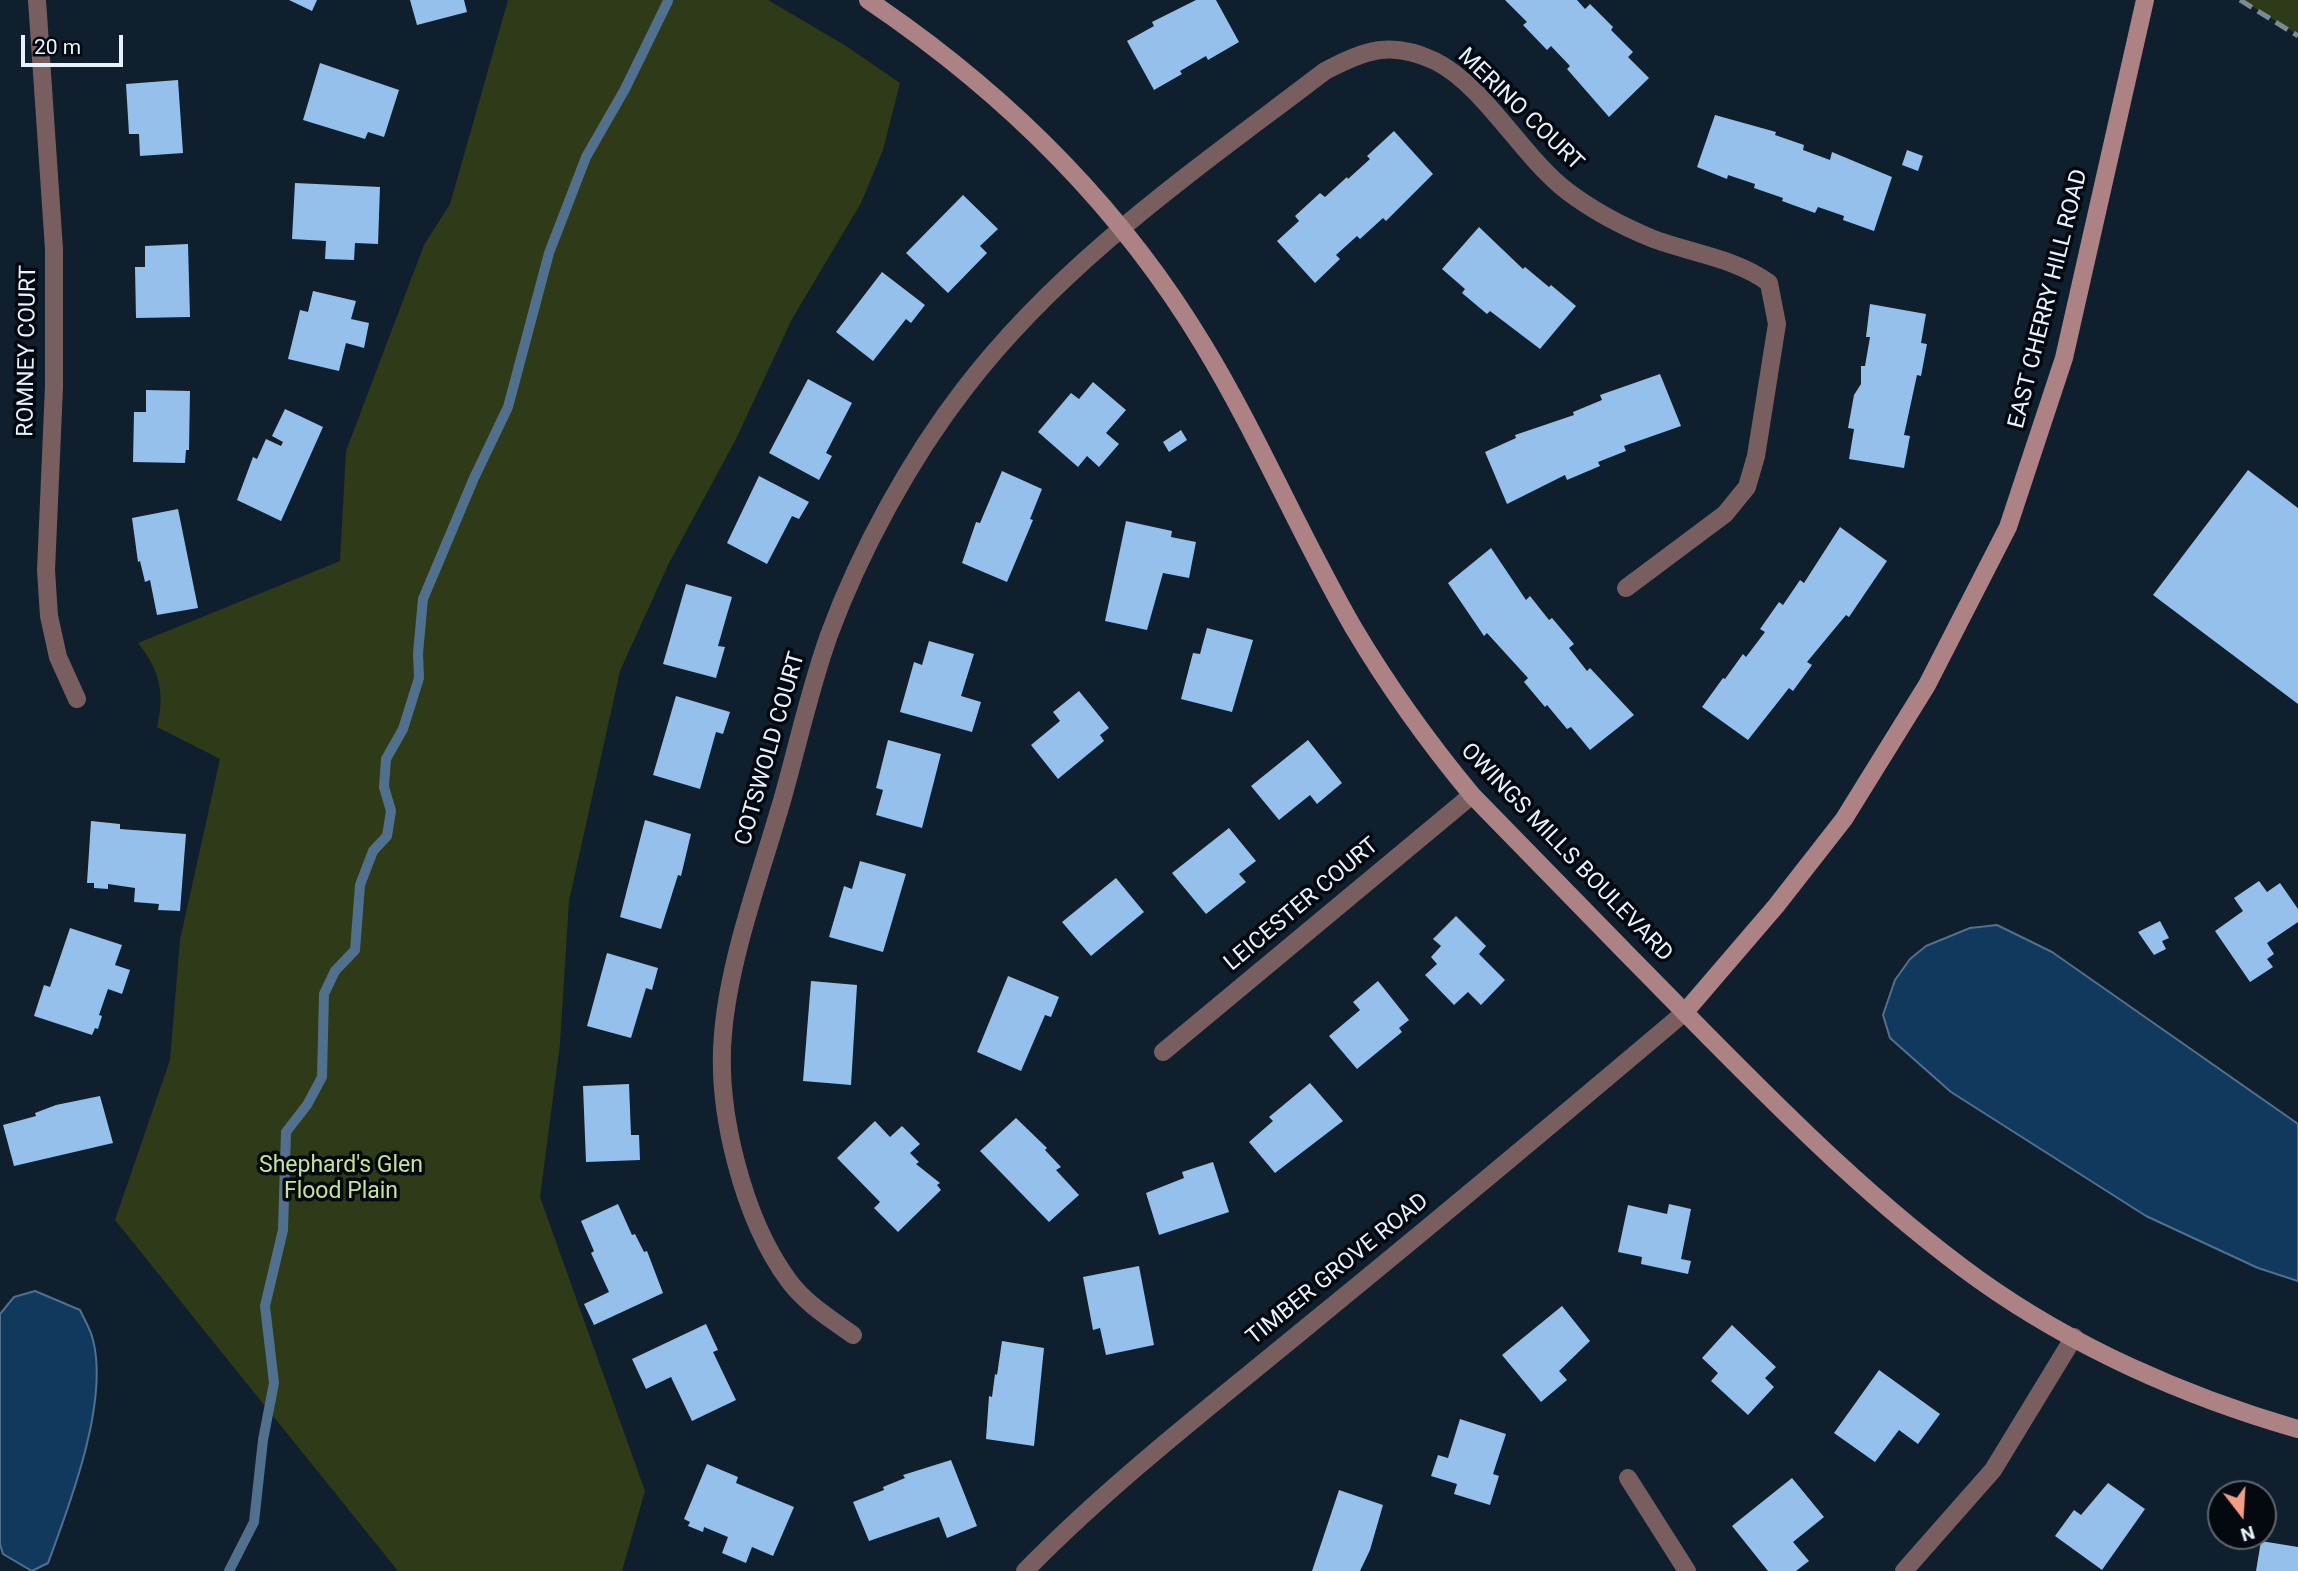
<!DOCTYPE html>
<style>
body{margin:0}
#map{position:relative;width:2298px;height:1571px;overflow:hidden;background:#0f1f2e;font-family:Roboto,sans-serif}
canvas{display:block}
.north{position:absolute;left:2207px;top:1480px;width:70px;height:70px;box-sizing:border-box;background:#04080f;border:2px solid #5f666e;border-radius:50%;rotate:163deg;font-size:19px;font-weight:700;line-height:28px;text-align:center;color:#e7f2fd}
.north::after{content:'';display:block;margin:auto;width:24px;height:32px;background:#f49e88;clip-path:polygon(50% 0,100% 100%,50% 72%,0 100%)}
.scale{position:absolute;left:21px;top:35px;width:102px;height:32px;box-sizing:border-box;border:4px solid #e7f2fd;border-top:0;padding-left:9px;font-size:21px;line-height:24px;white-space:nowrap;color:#e7f2fd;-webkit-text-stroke:5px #04080f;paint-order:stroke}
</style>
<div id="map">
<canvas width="2298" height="1571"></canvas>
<div class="north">N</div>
<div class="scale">20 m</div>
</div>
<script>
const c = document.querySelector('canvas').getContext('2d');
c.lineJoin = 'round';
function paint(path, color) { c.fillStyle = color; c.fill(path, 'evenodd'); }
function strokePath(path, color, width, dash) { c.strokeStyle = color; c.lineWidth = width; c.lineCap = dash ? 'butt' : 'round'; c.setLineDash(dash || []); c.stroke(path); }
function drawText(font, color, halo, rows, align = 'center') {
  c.font = font + ' Roboto,sans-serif'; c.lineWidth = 7; c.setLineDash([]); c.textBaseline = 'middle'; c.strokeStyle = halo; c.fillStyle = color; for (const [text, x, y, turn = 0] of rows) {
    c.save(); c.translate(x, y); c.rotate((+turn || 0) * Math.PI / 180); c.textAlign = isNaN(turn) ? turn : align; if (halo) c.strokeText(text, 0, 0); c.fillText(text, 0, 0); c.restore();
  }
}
paint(new Path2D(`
 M 508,0 L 768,0 L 846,46 L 900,83 L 883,150 L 861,203 L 792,319 L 736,439 L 669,563 L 620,671 L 569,901 L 560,1044 L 540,1197 L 645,1491 L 622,1571 L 398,1571 L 115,1220 L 170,1060 L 180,940 L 220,759 L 157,727 C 165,694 160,670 138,643 L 340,561 L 346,451 L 424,245 L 450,204 Z
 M 2242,0 L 2298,0 L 2298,35 Z`), '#2e3a18');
const water = new Path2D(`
 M 1997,925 L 2052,952 L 2298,1124 L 2298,1281 L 2258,1268 L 2146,1216 L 1951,1092 L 1890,1038 L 1883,1015 L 1895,980 L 1910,959 L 1926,946 L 1970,928 Z
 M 35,1291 L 80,1310 C 84,1319 91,1330 93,1340 C 109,1402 70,1504 48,1563 L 32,1571 L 3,1554 L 0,1544 L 0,1314 L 14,1297 Z`);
paint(water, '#11395e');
strokePath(water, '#51708e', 2);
strokePath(new Path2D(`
 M 229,1571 L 254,1522 L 263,1440 L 274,1383 L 265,1306 L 283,1230 L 286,1132 L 307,1105 L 322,1077 L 324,994 L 335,971 L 355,950 L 360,885 L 373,851 L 387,836 L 391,811 L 384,787 L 386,759 L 403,729 L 419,678 L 418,653 L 423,599 L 474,478 L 508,407 L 549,253 L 586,157 L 625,89 L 668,1`), '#51708e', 10);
paint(new Path2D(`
 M 289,0 L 317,0 L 312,11 Z
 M 410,0 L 464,0 L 467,12 L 417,25 Z
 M 1196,0 L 1216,0 L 1239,42 L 1208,60 L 1206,56 L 1180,71 L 1182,74 L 1154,90 L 1127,41 L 1154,26 L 1152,22 Z
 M 1505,0 L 1577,0 L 1585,9 L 1590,4 L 1613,27 L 1611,30 L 1633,52 L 1628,57 L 1649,78 L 1609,117 L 1567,69 L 1570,66 L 1551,46 L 1547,50 L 1523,25 L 1527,22 Z
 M 320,63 L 399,90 L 384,137 L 368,132 L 365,139 L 303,120 Z
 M 178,80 L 183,153 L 140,156 L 139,134 L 129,134 L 126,84 Z
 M 1715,115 L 1776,132 L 1775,135 L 1804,145 L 1803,150 L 1830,160 L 1832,152 L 1892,177 L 1874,231 L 1843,220 L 1844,216 L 1818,207 L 1815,213 L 1782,201 L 1783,198 L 1754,188 L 1755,184 L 1728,175 L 1727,179 L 1697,167 Z
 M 1394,131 L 1433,174 L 1386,221 L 1383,218 L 1360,239 L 1357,236 L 1336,255 L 1340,259 L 1315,283 L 1277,241 L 1299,221 L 1295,216 L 1320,193 L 1325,197 L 1347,177 L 1348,179 L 1370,159 L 1367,156 Z
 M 1907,150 L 1923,156 L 1918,171 L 1902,165 Z
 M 295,183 L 380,187 L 378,244 L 355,243 L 354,260 L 325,259 L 326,241 L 292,239 Z
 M 963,195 L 998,229 L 980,246 L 987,253 L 948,293 L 906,253 Z
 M 1479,227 L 1523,269 L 1525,267 L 1549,287 L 1551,285 L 1576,306 L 1540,349 L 1490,311 L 1487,314 L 1462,293 L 1465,289 L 1442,269 Z
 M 188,244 L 190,317 L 136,318 L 135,267 L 145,267 L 145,246 Z
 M 882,272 L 925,305 L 911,323 L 906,319 L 873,361 L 836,332 Z
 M 313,291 L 356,301 L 351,319 L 369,323 L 364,348 L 346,343 L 339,371 L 288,359 L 300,310 L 308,312 Z
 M 1870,304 L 1926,314 L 1921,343 L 1927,344 L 1921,376 L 1917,375 L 1904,435 L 1910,436 L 1904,468 L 1849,459 L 1854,429 L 1848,428 L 1854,395 L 1861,384 L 1861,366 L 1865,366 L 1870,337 L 1866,337 Z
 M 1660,374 L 1681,426 L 1624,446 L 1626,451 L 1598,462 L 1600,466 L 1567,480 L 1565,475 L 1507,504 L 1485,452 L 1516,438 L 1515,435 L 1574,415 L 1573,412 L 1602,400 L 1600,395 Z
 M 808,379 L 852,403 L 826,453 L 832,456 L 819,480 L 769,453 Z
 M 1093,382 L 1126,410 L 1106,433 L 1119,444 L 1099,467 L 1087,456 L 1078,467 L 1038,432 L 1071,393 L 1079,399 Z
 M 146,390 L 190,391 L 189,450 L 186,450 L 185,463 L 133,462 L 134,412 L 146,412 Z
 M 285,409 L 323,427 L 281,521 L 237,500 L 253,457 L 257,459 L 266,439 L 281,446 L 283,442 L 272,436 Z
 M 1181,430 L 1187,440 L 1169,452 L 1163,442 Z
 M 2248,470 L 2298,508 L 2298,704 L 2153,595 Z
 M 1002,471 L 1042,489 L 1030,519 L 1033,520 L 1007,582 L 962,563 L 976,522 L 980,523 Z
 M 759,476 L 809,502 L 799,519 L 792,516 L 767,564 L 727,543 Z
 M 178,509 L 198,608 L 157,615 L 150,580 L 145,582 L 140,561 L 138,562 L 132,518 Z
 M 1126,521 L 1172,531 L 1171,537 L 1196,542 L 1189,578 L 1163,573 L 1147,630 L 1105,621 Z
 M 1840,527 L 1887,561 L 1849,617 L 1846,615 L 1807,662 L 1812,665 L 1793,691 L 1789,688 L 1748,740 L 1702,707 L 1723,678 L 1725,679 L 1743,654 L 1746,657 L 1765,632 L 1760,629 L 1779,602 L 1783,605 L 1800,580 L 1804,583 Z
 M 1491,548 L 1526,600 L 1530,596 L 1549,620 L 1552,618 L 1574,644 L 1569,648 L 1587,671 L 1590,668 L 1634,715 L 1590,750 L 1571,727 L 1567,729 L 1547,705 L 1545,707 L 1524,682 L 1528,678 L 1487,633 L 1484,636 L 1448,583 Z
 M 686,584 L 732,597 L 718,646 L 725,647 L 716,678 L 663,664 Z
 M 1207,628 L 1253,640 L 1232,712 L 1181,699 L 1193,653 L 1200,654 Z
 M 929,641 L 974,654 L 961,696 L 981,702 L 972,732 L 900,712 L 914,662 L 922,665 Z
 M 1079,691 L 1109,728 L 1100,735 L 1104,741 L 1058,779 L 1031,745 L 1060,721 L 1053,712 Z
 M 676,696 L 730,712 L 723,734 L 716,732 L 700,789 L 653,775 Z
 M 888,740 L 941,754 L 922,828 L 876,815 L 883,790 L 876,788 Z
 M 1308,740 L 1342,783 L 1317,804 L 1310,795 L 1279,820 L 1251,786 Z
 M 645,820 L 691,834 L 681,876 L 678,875 L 661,929 L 620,917 Z
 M 91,821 L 120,824 L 120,829 L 186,834 L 180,911 L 158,910 L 159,904 L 134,902 L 135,888 L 108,884 L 108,889 L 94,888 L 94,883 L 87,883 Z
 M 1229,828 L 1256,861 L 1239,874 L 1246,882 L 1206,914 L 1172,873 Z
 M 860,861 L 906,874 L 883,952 L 829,937 L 844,886 L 852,889 Z
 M 1116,878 L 1144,912 L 1091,956 L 1062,922 Z
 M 2259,881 L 2267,892 L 2280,883 L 2298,909 L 2298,922 L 2267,943 L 2274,954 L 2267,959 L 2273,967 L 2250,982 L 2215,931 L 2243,911 L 2234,898 Z
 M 1456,916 L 1486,946 L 1479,954 L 1505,980 L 1481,1005 L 1468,992 L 1454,1005 L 1425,975 L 1437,964 L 1431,957 L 1441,946 L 1433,939 Z
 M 2160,921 L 2169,938 L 2162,941 L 2166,949 L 2154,955 L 2138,932 Z
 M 70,928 L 122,945 L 115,965 L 130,970 L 122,994 L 108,989 L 99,1015 L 102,1016 L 98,1029 L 95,1028 L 92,1035 L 34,1016 L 44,985 L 50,987 Z
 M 607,953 L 658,968 L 652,990 L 646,988 L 631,1038 L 587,1026 Z
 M 1008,976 L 1059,997 L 1051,1017 L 1045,1015 L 1021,1071 L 977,1052 Z
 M 811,981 L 857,985 L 851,1085 L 803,1081 Z
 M 1378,981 L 1409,1020 L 1399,1028 L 1402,1032 L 1357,1069 L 1329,1036 L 1360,1010 L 1353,1002 Z
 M 1310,1083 L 1343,1121 L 1275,1173 L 1249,1142 L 1273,1121 L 1269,1117 Z
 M 629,1084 L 631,1135 L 639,1135 L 640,1160 L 586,1162 L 583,1086 Z
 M 100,1096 L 113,1143 L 14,1166 L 3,1125 L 36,1116 L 35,1113 L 56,1105 Z
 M 1016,1118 L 1047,1148 L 1045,1150 L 1061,1167 L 1056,1170 L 1079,1195 L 1049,1222 L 980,1151 Z
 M 875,1121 L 890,1137 L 902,1126 L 920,1144 L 910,1153 L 919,1162 L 916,1164 L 940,1183 L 937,1185 L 941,1190 L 898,1232 L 874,1208 L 880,1202 L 837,1158 Z
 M 1213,1162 L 1229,1212 L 1159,1235 L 1146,1193 L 1184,1178 L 1182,1172 Z
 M 618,1204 L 632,1235 L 635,1234 L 644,1252 L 647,1251 L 663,1293 L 594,1325 L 584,1304 L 609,1292 L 591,1253 L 594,1251 L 581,1221 Z
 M 1669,1204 L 1691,1209 L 1681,1259 L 1691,1261 L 1688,1274 L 1641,1264 L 1642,1257 L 1618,1252 L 1628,1205 L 1667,1214 Z
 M 1139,1266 L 1154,1345 L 1106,1355 L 1100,1328 L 1093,1330 L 1083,1277 Z
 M 1562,1306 L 1590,1341 L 1559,1371 L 1567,1380 L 1541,1402 L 1502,1355 Z
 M 706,1324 L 718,1350 L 713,1352 L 736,1400 L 692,1421 L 671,1377 L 646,1389 L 632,1359 Z
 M 1732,1325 L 1776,1367 L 1765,1378 L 1774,1387 L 1748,1415 L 1711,1381 L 1718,1373 L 1702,1358 Z
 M 1002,1341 L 1044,1348 L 1034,1446 L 986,1439 L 989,1396 L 992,1397 L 995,1374 L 997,1375 Z
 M 1879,1370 L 1940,1414 L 1918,1444 L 1899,1430 L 1875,1462 L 1834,1433 Z
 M 1460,1419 L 1506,1434 L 1493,1474 L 1499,1476 L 1490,1505 L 1454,1494 L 1457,1484 L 1431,1476 L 1438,1455 L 1448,1458 Z
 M 951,1460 L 977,1526 L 947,1538 L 939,1517 L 869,1541 L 853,1502 L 884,1490 L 883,1487 L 905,1478 L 903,1475 Z
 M 707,1464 L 738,1477 L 736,1483 L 794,1507 L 773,1556 L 752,1547 L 746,1563 L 722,1553 L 728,1537 L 704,1527 L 703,1532 L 688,1526 L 690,1522 L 684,1519 Z
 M 1792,1478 L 1824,1517 L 1793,1542 L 1809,1561 L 1796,1571 L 1768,1571 L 1732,1526 Z
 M 2108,1483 L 2145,1509 L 2102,1570 L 2055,1536 L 2074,1510 L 2081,1515 Z
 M 1339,1490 L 1383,1505 L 1370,1550 L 1360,1571 L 1312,1571 Z
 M 2261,1541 L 2298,1547 L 2298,1571 L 2256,1571 Z`), '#95c0ec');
strokePath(new Path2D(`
 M 37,0 L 54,249 L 54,387 L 46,570 L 49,616 L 58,657 L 77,699
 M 1163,1052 L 1472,795
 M 853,1335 C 831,1319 806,1304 789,1281 C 743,1219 716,1110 723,1034 C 729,958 762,871 783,797 C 798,744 810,688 829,635 C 860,551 910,459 965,388 C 1063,260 1198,168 1325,71 C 1365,50 1391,40 1435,61 C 1485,86 1522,157 1567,191 C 1592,210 1622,226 1651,238 C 1689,253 1736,258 1769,283 L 1777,324 L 1756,456 L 1747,487 L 1725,514 L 1626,588
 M 1628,1478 L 1687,1571
 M 1904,1571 L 1993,1470 L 2074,1337`), '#795e60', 18);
strokePath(new Path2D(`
 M 1025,1571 C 1114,1480 1216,1402 1314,1321 C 1439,1219 1562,1116 1685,1012`), '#795e60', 18);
strokePath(new Path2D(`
 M 868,0 C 1003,91 1120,206 1204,346 C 1259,437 1300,535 1353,627 C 1388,686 1428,742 1472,795 C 1549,874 1625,952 1702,1030 C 1789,1118 1877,1206 1978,1279 C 2073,1347 2186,1397 2298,1429
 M 1685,1012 L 1776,906 L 1844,819 L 1927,685 L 2008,527 L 2064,358 L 2145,0`), '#ad8285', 18);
strokePath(new Path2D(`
 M 2240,0 L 2298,36`), '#7c8996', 5, [14, 7]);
drawText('23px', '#e7f2fd', '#04080f', [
 ["MERINO COURT",1520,110,44],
 ["EAST CHERRY HILL ROAD",2049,299,-76],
 ["ROMNEY COURT",28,351,-89],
 ["COTSWOLD COURT",771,749,-74],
 ["OWINGS MILLS BOULEVARD",1566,853,46],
 ["LEICESTER COURT",1302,905,-40],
 ["TIMBER GROVE ROAD",1338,1270,-39]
]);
drawText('23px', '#c5e394', '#04080f', [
 ["Shephard's Glen",341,1166],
 ["Flood Plain",341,1192]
]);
</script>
